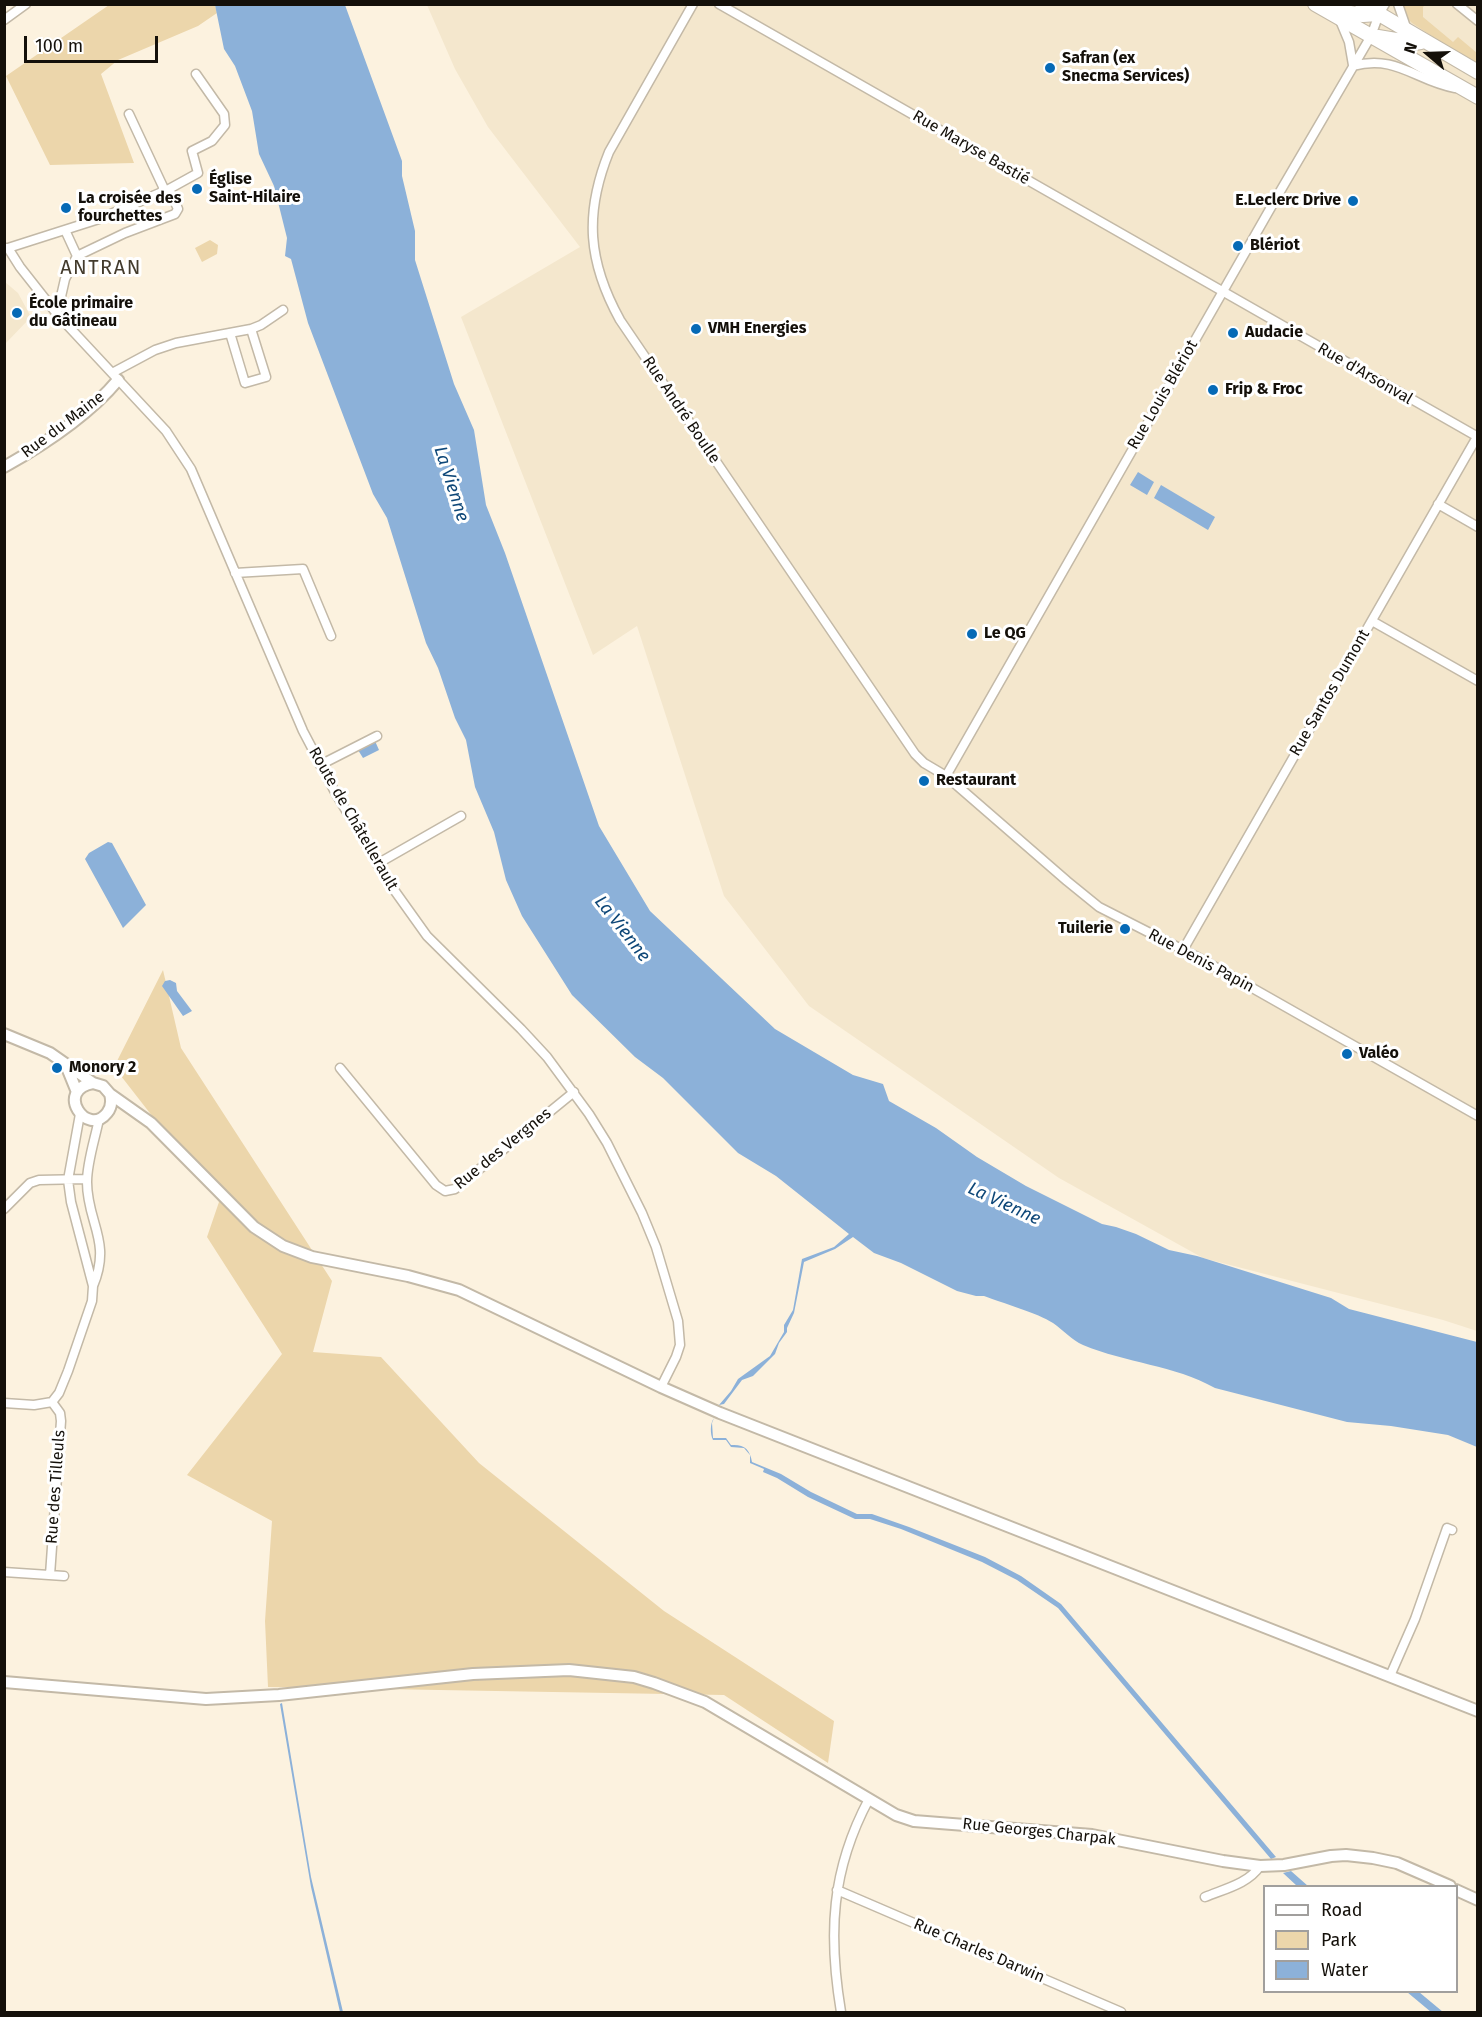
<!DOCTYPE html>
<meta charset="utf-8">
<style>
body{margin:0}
#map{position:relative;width:1482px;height:2017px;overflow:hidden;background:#fcf2df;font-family:"Fira Sans",sans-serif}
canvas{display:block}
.frame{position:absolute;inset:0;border:6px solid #14100a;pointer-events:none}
.legend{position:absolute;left:1263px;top:1885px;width:195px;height:108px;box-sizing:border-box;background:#fff;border:2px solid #a19f9d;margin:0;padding:8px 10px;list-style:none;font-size:18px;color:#14100a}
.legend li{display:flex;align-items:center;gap:12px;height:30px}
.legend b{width:30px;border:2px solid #a19f9d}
.north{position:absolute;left:1398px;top:24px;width:60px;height:60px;-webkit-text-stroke:4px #fff;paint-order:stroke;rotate:289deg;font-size:16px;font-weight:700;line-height:24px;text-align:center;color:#14100a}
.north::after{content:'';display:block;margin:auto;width:21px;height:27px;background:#14100a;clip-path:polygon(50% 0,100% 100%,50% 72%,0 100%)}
.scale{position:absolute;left:24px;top:36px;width:134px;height:27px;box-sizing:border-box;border:3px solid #14100a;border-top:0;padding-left:8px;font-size:18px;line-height:21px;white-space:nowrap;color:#14100a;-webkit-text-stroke:4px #fff;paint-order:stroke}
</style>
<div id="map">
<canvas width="1482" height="2017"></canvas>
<div class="frame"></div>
<ul class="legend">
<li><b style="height:8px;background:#fff"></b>Road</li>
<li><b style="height:16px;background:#ecd6ab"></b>Park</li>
<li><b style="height:16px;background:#8cb1d9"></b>Water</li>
</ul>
<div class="north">N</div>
<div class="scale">100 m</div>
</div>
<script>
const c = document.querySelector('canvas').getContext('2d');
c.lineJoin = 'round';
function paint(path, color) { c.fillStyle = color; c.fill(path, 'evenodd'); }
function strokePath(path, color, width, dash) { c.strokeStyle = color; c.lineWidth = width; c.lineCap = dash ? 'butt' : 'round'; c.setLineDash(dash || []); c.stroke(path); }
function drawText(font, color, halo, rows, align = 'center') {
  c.font = font + ' "Fira Sans",sans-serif'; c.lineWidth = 6; c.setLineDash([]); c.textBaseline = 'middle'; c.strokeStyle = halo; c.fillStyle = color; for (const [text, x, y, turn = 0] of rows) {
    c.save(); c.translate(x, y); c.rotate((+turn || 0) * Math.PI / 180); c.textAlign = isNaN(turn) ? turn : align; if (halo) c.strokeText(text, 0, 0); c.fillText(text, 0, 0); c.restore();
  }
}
paint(new Path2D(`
 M 427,5 L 1477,5 L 1477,1331 L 1443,1320 L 1203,1258 L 1059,1178 L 809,1006 L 724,896 L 637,626 L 593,655 L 461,317 L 580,247 L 488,127 L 455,69 Z
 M 5,282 L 18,293 L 31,317 L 5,344 Z`), '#f4e7cd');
paint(new Path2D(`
 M 109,5 L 215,5 L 217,13 L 198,26 L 118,60 L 101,74 L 134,163 L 50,165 L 6,76 Z
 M 1403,5 L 1425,5 L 1423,7 L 1423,17 L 1453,42 L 1458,37 L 1477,53 L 1477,66 L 1412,23 L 1405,16 Z
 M 210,240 L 218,245 L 217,254 L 202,262 L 195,248 Z
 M 163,970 L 181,1048 L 332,1281 L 313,1352 L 381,1357 L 479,1463 L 664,1611 L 834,1721 L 828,1763 L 724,1695 L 268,1687 L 265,1621 L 272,1521 L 187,1475 L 282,1354 L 207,1237 L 219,1202 L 114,1067 Z`), '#ecd6ab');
paint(new Path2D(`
 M 215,5 L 345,5 L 402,161 L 402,176 L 415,231 L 415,260 L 454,384 L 474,430 L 486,505 L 505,553 L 599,826 L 650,911 L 775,1029 L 853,1075 L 883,1084 L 889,1101 L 936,1128 L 977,1157 L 1026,1186 L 1102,1224 L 1116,1227 L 1136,1234 L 1169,1250 L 1197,1256 L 1331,1298 L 1349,1309 L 1477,1342 L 1477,1447 L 1448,1435 L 1391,1426 L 1347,1422 L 1215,1388 C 1174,1365 1126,1363 1083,1345 C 1072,1340 1063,1330 1053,1323 C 1038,1313 1002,1303 984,1296 L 976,1296 L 957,1291 L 901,1263 L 874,1253 L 853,1237 L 835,1249 L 804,1262 L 794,1313 L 787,1328 L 787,1332 L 779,1343 L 775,1354 L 753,1376 L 742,1380 L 724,1404 L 719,1405 L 731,1391 L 738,1379 L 770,1356 L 784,1332 L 784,1325 L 793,1310 L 802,1259 L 834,1247 L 849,1234 L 776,1176 L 738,1153 L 663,1078 L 635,1057 L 572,995 L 522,916 L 506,880 L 494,832 L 475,787 L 466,740 L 455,718 L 438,668 L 426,643 L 387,518 L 373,494 L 308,323 L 291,259 L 285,256 L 287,238 L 274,186 L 259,154 L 252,111 L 235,66 L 224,49 Z
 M 1138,472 L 1154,482 L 1147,495 L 1130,485 Z
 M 1161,485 L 1215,517 L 1208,530 L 1154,498 Z
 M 375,741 L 379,750 L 363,758 L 358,750 Z
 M 108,842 L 112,843 L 146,905 L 123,928 L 85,859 L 89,853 Z
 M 170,980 L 176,983 L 177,991 L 192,1011 L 183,1016 L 162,986 L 165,981 Z
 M 714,1418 L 712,1423 L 713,1438 L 726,1438 L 731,1445 C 744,1444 750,1449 752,1462 L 781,1474 L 811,1492 L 857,1514 L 872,1514 L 909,1527 L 985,1557 L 1021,1576 L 1061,1604 L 1276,1857 L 1271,1859 L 1058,1608 L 1017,1580 L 982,1562 L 901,1529 L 870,1519 L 855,1519 L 808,1497 L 777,1478 L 763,1472 L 764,1469 L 750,1463 L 750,1455 L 744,1448 L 731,1447 L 726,1440 L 713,1440 C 710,1434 710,1423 714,1418 Z
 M 282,1703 L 311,1877 L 343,2012 L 340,2012 L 311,1887 L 280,1704 Z
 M 1291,1871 L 1308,1886 L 1297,1886 L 1283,1873 Z
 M 1407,1992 L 1419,1992 L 1443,2012 L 1431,2012 Z`), '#8cb1d9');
const minor = new Path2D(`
 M 693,4 L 609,152 C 584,214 588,262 620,320 L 915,754 L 924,763 L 946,776 L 1067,881 L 1099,907 L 1203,960 L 1478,1116
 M 719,4 L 1478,437
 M 1398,4 L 1407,30
 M 1457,4 L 1478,21
 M 1339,18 L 1349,42 L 1353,65
 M 4,20 L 26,4
 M 1353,66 C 1396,54 1416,81 1455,88
 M 129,114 L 165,191
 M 169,189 L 198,173 L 192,151 L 212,141 L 225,125 L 224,114 L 196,74
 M 65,230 L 77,256
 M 4,248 L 8,248 L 20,267 L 57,314 L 166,431 L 191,469 L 303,731 L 336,794 L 392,887 L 427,936 L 521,1029 L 547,1057 L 589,1114 L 607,1143 L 642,1213 L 656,1247 L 678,1321 L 680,1345 L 676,1357 L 661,1387
 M 8,248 L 99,219 L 169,189 L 178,209 L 175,214 L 125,233 L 77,256 L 65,279 L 57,314
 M 251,329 L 261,325 L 283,310
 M 112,373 L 155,350 L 176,343 L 251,329 L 266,377 L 245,383 L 230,333
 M 1438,504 L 1478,527
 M 235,573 L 303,569 L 331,636
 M 1372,621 L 1478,681
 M 320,765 L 377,736
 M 946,776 L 1278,195 L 1371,36 L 1379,14 L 1385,4
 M 377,864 L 461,816
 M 1183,950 L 1477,437
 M 340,1068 L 436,1185 L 445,1191 L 455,1189 L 574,1092
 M 4,1209 L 30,1183 L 39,1180 L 87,1179
 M 93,1286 C 112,1241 87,1223 87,1182 C 87,1162 95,1139 99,1119
 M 4,1403 L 34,1405 L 52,1402 L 59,1393 L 68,1371 L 92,1301 L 93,1286 L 71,1202 L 68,1180 L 80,1114
 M 4,1572 L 64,1576
 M 50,1575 L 61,1421 L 60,1413 L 52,1402
 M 1390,1676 L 1415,1619 L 1447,1528 L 1452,1530
 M 837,1890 L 1121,2012
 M 1205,1897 C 1224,1889 1248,1884 1260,1866
 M 841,2012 C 828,1934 831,1870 869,1799`);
const tertiary = new Path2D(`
 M 4,467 C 45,444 88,416 118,380
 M 4,1034 L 50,1053 L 93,1083 L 103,1086 L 110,1094 L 151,1123 L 254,1227 L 283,1246 L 312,1257 L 408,1276 L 459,1290 L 661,1387 L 720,1413 L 1478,1711
 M 66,1065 L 77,1092
 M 93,1083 C 54,1090 87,1138 107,1113 C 112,1107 112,1101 110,1094
 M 4,1682 L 206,1699 L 279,1695 L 473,1674 L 569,1670 L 634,1677 L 654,1683 L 705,1702 L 896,1815 L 914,1821 L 1092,1835 L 1223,1861 L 1260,1866 L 1284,1865 L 1331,1856 L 1346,1855 L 1373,1858 L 1397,1863 L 1450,1886
 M 1456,1890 L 1478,1900`);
const primary = new Path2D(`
 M 1315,4 L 1478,97
 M 1362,4 L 1478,72
 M 1331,10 L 1363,15 L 1378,14
 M 1378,37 L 1414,43 L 1421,42`);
strokePath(minor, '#c3b9a7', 11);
strokePath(tertiary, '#c3b9a7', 14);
strokePath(primary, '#c3b9a7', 16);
strokePath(minor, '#fff', 8);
strokePath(tertiary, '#fff', 10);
strokePath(primary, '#fff', 14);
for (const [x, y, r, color] of [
 [1050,68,6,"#066ab6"],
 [197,189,6,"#066ab6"],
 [1353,201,6,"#066ab6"],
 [66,208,6,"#066ab6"],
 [1238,246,6,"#066ab6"],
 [17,313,6,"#066ab6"],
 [696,329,6,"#066ab6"],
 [1233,333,6,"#066ab6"],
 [1213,390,6,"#066ab6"],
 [972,634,6,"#066ab6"],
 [924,781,6,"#066ab6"],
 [1125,929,6,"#066ab6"],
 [1347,1054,6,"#066ab6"],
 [57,1068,6,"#066ab6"]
]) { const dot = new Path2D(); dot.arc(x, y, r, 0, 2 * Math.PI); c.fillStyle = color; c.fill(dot); strokePath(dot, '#fff', 2); }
drawText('bold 16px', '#14100a', '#fff', [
 ["Safran (ex",1062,59],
 ["Snecma Services)",1062,77],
 ["Église",209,180],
 ["Saint-Hilaire",209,198],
 ["La croisée des",78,199],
 ["fourchettes",78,217],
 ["E.Leclerc Drive",1341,201,"right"],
 ["Blériot",1250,246],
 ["École primaire",29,304],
 ["du Gâtineau",29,322],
 ["VMH Energies",708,329],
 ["Audacie",1245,333],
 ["Frip & Froc",1225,390],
 ["Le QG",984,634],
 ["Restaurant",936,781],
 ["Tuilerie",1113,929,"right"],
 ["Valéo",1359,1054],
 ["Monory 2",69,1068]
], 'left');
drawText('16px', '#14100a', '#fff', [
 ["Rue Maryse Bastié",971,148,30],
 ["Rue d'Arsonval",1365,374,30],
 ["Rue Louis Blériot",1163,395,-60],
 ["Rue André Boulle",681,410,56],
 ["Rue du Maine",63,425,-37],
 ["Rue Santos Dumont",1330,693,-60],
 ["Route de Châtellerault",353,819,60],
 ["Rue Denis Papin",1201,961,28],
 ["Rue des Vergnes",503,1149,-39],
 ["Rue des Tilleuls",56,1487,-86],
 ["Rue Georges Charpak",1039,1832,6],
 ["Rue Charles Darwin",979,1951,23]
]);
drawText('italic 18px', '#0e4778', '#fff', [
 ["La Vienne",451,484,72],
 ["La Vienne",622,929,52],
 ["La Vienne",1004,1204,25]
]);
c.letterSpacing = '1.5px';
drawText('20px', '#433b2c', '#fff', [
 ["ANTRAN",101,268]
]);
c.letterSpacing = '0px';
</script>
